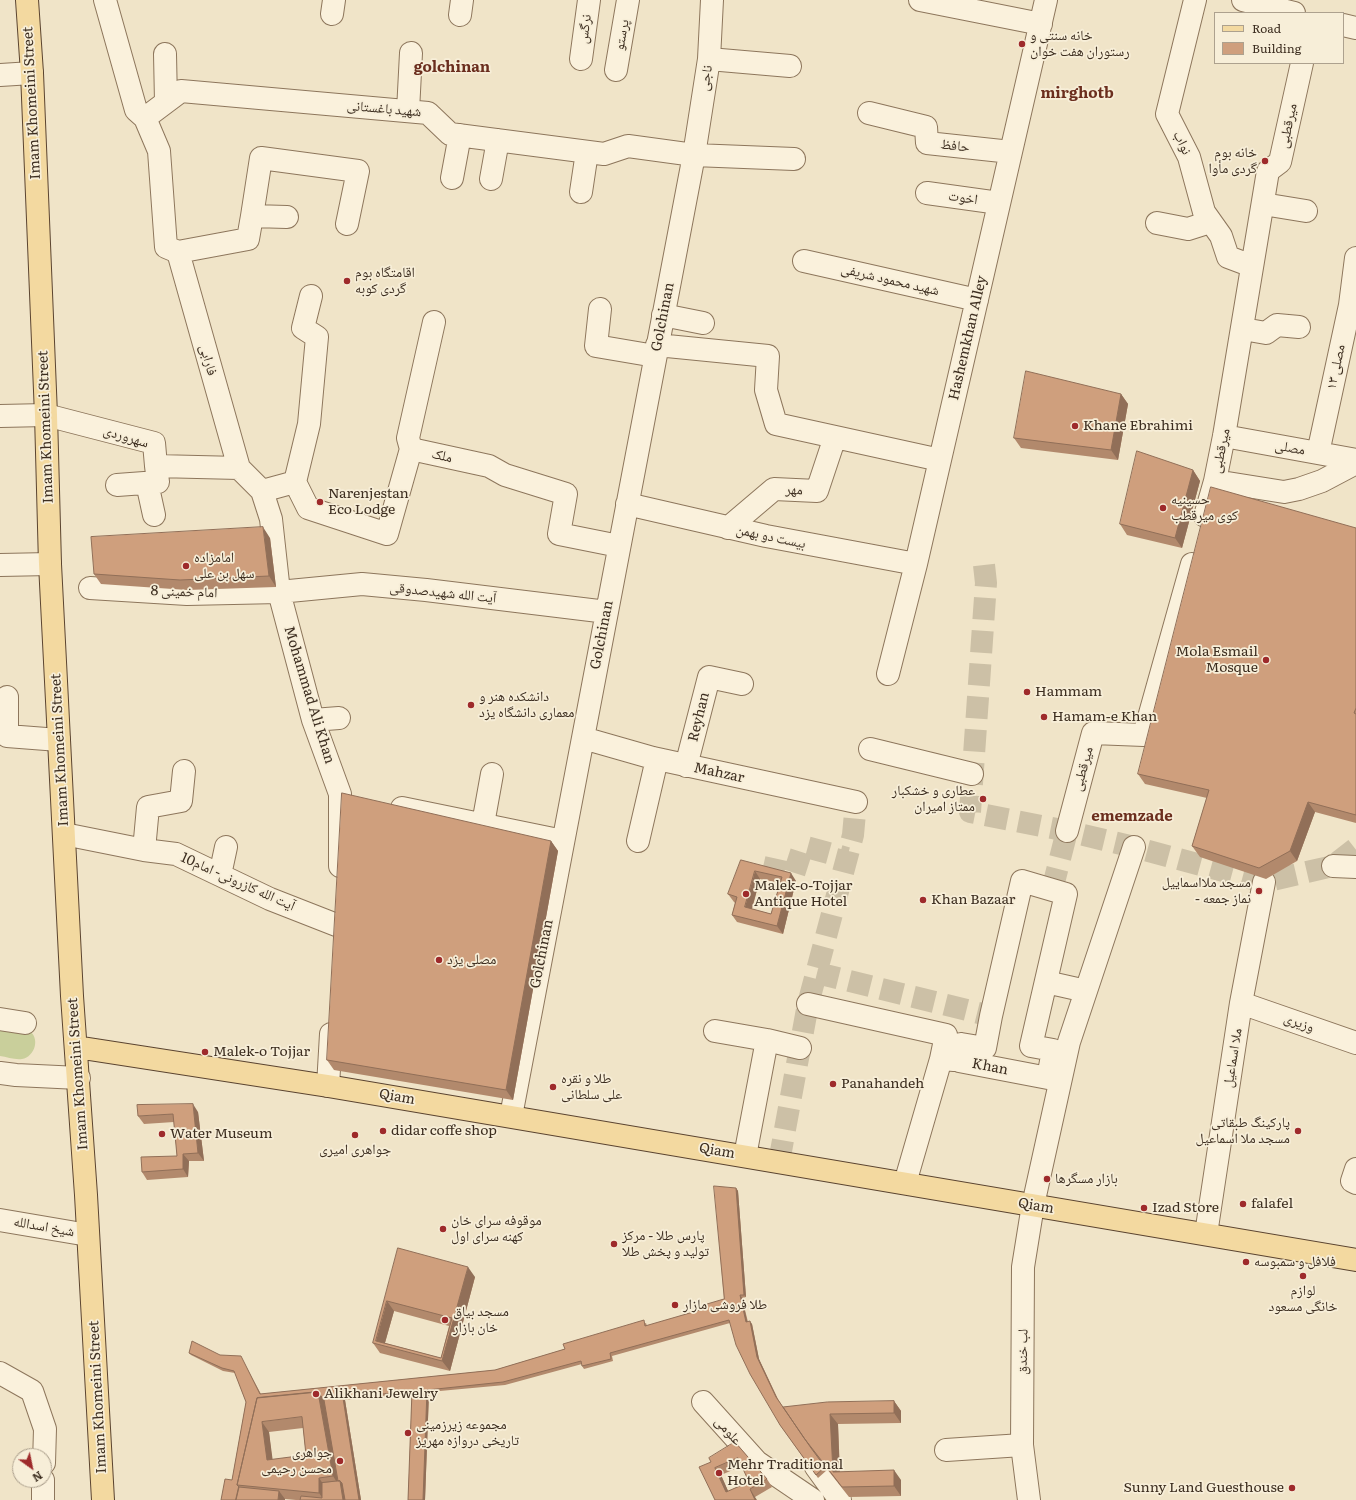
<!DOCTYPE html>
<meta charset="utf-8">
<style>
body{margin:0}
#map{position:relative;width:1356px;height:1500px;overflow:hidden;background:#f0e4c8;font-family:Literata,serif}
canvas{display:block}
.legend{position:absolute;left:1214px;top:12px;width:130px;height:52px;box-sizing:border-box;background:#f7eed8;border:1px solid #ada18e;margin:0;padding:5px 7px;list-style:none;font-size:12px;color:#3d2e20}
.legend li{display:flex;align-items:center;gap:8px;height:20px}
.legend b{width:20px;border:1px solid #ada18e}
.north{position:absolute;left:12px;top:1448px;width:40px;height:40px;box-sizing:border-box;background:#f7eed8;border:1px solid #ada18e;border-radius:50%;rotate:147deg;font-size:11px;font-weight:700;line-height:16px;text-align:center;color:#3d2e20}
.north::after{content:'';display:block;margin:auto;width:14px;height:18px;background:#9e2a2b;clip-path:polygon(50% 0,100% 100%,50% 72%,0 100%)}
</style>
<div id="map">
<canvas width="1356" height="1500"></canvas>
<ul class="legend">
<li><b style="height:5px;background:#f3d9a0"></b>Road</li>
<li><b style="height:11px;background:#cf9f7d"></b>Building</li>
</ul>
<div class="north">N</div>
</div>
<script>
const c = document.querySelector('canvas').getContext('2d');
c.lineJoin = 'round';
function paint(path, color) { c.fillStyle = color; c.fill(path, 'evenodd'); }
function strokePath(path, color, width, dash) { c.strokeStyle = color; c.lineWidth = width; c.lineCap = dash ? 'butt' : 'round'; c.setLineDash(dash || []); c.stroke(path); }
function drawText(font, color, halo, rows, align = 'center') {
  c.font = font + ' Literata,"Noto Naskh Arabic",serif'; c.lineWidth = 3.5; c.setLineDash([]); c.textBaseline = 'middle'; c.strokeStyle = halo; c.fillStyle = color; for (const [text, x, y, turn = 0] of rows) {
    c.save(); c.translate(x, y); c.rotate((+turn || 0) * Math.PI / 180); c.textAlign = isNaN(turn) ? turn : align; if (halo) c.strokeText(text, 0, 0); c.fillText(text, 0, 0); c.restore();
  }
}
paint(new Path2D(`
 M 0,1024 C 8,1026 20,1027 28,1030 C 41,1037 35,1057 22,1059 C 15,1060 7,1057 0,1056 Z`), '#c9cf9b');
strokePath(new Path2D(`
 M 984,565 L 986,583 L 970,812 L 1067,831 L 1134,847 L 1264,882 L 1333,866 L 1356,848
 M 763,867 L 794,874 L 803,846 L 847,858
 M 1052,890 L 1067,831
 M 817,973 L 991,1016
 M 779,1162 L 808,1004 L 853,835 L 856,802`), '#ccc0a6', 22, [22, 11]);
const minor = new Path2D(`
 M 105,0 L 136,110 L 145,118 L 159,151 L 166,247 L 178,252 L 239,468
 M 920,0 L 1041,24
 M 1195,0 L 1167,114 L 1189,157 L 1204,212 L 1221,236 L 1228,257 L 1252,266
 M 1243,0 L 1294,13
 M 332,14 L 334,0
 M 460,15 L 462,0
 M 1343,25 L 1356,28
 M 165,54 L 166,102
 M 581,59 L 589,0
 M 709,59 L 790,66
 M 616,70 L 628,0
 M 0,75 L 32,73
 M 408,111 L 411,53
 M 869,113 L 926,127 L 927,143 L 1011,152
 M 145,118 L 181,91 L 428,113 L 450,134 L 604,154 L 628,146 L 694,155 L 794,159
 M 452,178 L 460,135
 M 491,179 L 498,140
 M 581,192 L 587,152
 M 927,193 L 999,203
 M 1263,204 L 1306,211
 M 252,216 L 261,158 L 358,171 L 347,224
 M 1157,223 L 1188,229 L 1210,222
 M 178,252 L 248,239 L 252,216 L 287,217
 M 804,261 L 977,300
 M 600,309 L 596,346 L 655,356
 M 663,315 L 703,323
 M 1243,329 L 1266,333 L 1277,325 L 1299,327
 M 657,345 L 768,356 L 766,390 L 776,424 L 940,460
 M 0,416 L 46,415 L 154,443 L 156,466 L 239,468
 M 1224,436 L 1356,460
 M 411,449 L 408,438 L 434,322
 M 1318,453 L 1350,305 L 1356,258
 M 239,468 L 262,491 L 271,519 L 279,592 L 313,720 L 340,794 L 340,866
 M 1215,481 L 1284,492 L 1299,489 L 1322,481 L 1356,463
 M 295,482 L 308,508 L 387,534 L 411,449 L 489,466 L 505,475 L 566,494 L 559,534 L 619,546
 M 147,483 L 154,515
 M 117,485 L 158,482 L 156,466
 M 262,491 L 295,482 L 309,424 L 317,337 L 303,328 L 311,296
 M 627,504 L 766,536 L 916,564
 M 1205,516 L 1215,481 L 1224,436 L 1268,171 L 1280,162 L 1302,63
 M 728,528 L 774,489 L 817,491 L 835,437
 M 0,565 L 50,564
 M 90,588 L 187,594 L 279,592 L 362,584 L 426,590 L 607,612
 M 888,674 L 916,564 L 1046,0
 M 7,697 L 7,736 L 59,740
 M 313,720 L 339,718
 M 583,738 L 653,758 L 856,802
 M 870,749 L 972,774
 M 686,766 L 709,677 L 742,684
 M 402,808 L 563,841
 M 483,824 L 492,774
 M 1067,831 L 1093,733 L 1144,735 L 1192,564
 M 64,834 L 144,850 L 176,854 L 270,899 L 339,926
 M 638,841 L 657,759
 M 144,850 L 148,807 L 181,801 L 184,771
 M 1333,866 L 1356,867
 M 220,875 L 226,847
 M 1022,881 L 1066,894 L 1031,1046 L 1053,1050 L 1048,1078 L 959,1061 L 961,1044 L 985,1048 L 991,1016 Z
 M 1046,982 L 1086,991
 M 1241,1003 L 1356,1043
 M 808,1004 L 946,1035 L 941,1059
 M 0,1019 L 25,1023
 M 715,1031 L 767,1040 L 800,1048
 M 0,1073 L 16,1075 L 79,1078
 M 328,1086 L 331,1034
 M 511,1116 L 694,155 L 709,59 L 712,0
 M 745,1156 L 767,1040
 M 1356,1169 L 1352,1181 L 1356,1183
 M 905,1183 L 941,1059 L 954,1060
 M 0,1220 L 88,1235
 M 1206,1234 L 1241,1003 L 1264,882
 M 0,1373 L 32,1391 L 45,1429 L 44,1463
 M 703,1402 L 757,1462 L 813,1500
 M 946,1450 L 1022,1445
 M 816,1467 L 840,1500
 M 43,1500 L 43,1480
 M 1029,1500 L 1022,1445 L 1023,1267 L 1033,1205 L 1069,1042 L 1134,847`);
const major = new Path2D(`
 M 27,0 L 32,73 L 46,415 L 50,564 L 59,740 L 72,996 L 86,1195 L 103,1500
 M 76,1047 L 328,1086 L 1356,1260`);
strokePath(minor, '#8d765c', 24);
strokePath(major, '#5b4430', 24);
strokePath(minor, '#faf1dc', 22);
strokePath(major, '#f3d9a0', 22);
paint(new Path2D(`
 M 1121,394 L 1128,404 L 1118,460 L 1021,448 L 1014,438 Z
 M 1193,470 L 1200,481 L 1182,548 L 1127,535 L 1120,524 Z
 M 1356,528 L 1356,823 L 1315,812 L 1297,861 L 1266,879 L 1200,857 L 1192,846 L 1207,798 L 1145,784 L 1138,774 Z
 M 270,538 L 276,587 L 187,590 L 101,584 L 94,574 Z
 M 551,841 L 558,851 L 513,1100 L 334,1070 L 327,1060 Z
 M 741,860 L 796,881 L 783,934 L 737,922 L 732,915 L 735,903 L 734,902 L 728,894 ZM 760,879 L 780,883 L 771,914 L 752,909 Z
 M 198,1112 L 204,1161 L 189,1161 L 188,1177 L 147,1180 L 142,1172 L 177,1156 L 174,1122 L 144,1124 L 138,1116 Z
 M 736,1188 L 738,1191 L 746,1297 L 742,1298 L 748,1322 L 752,1324 L 759,1359 L 778,1399 L 783,1407 L 894,1401 L 901,1411 L 901,1423 L 838,1424 L 840,1472 L 901,1480 L 901,1496 L 849,1497 L 823,1464 L 827,1470 L 818,1478 L 780,1425 L 730,1323 L 612,1356 L 613,1361 L 584,1369 L 582,1366 L 582,1364 L 505,1385 L 429,1392 L 425,1500 L 408,1500 L 412,1394 L 345,1400 L 361,1500 L 296,1500 L 285,1499 L 285,1500 L 221,1500 L 232,1480 L 246,1402 L 235,1373 L 223,1371 L 191,1355 L 189,1353 L 220,1355 L 242,1359 L 261,1394 L 495,1370 L 565,1349 L 646,1323 L 647,1326 L 707,1308 L 724,1299 ZM 303,1428 L 306,1455 L 272,1460 L 269,1432 Z
 M 398,1248 L 475,1277 L 450,1371 L 380,1353 L 373,1343 ZM 394,1311 L 449,1326 L 441,1358 L 385,1343 Z
 M 735,1442 L 767,1479 L 772,1487 L 755,1497 L 715,1500 L 711,1462 ZM 742,1466 L 749,1482 L 728,1491 L 721,1475 Z`), '#b2896c');
paint(new Path2D(`
 M 1121,394 L 1128,404 L 1118,460 L 1111,450 Z
 M 1193,470 L 1200,481 L 1182,548 L 1175,538 Z
 M 263,527 L 270,538 L 276,587 L 269,576 Z
 M 1308,802 L 1315,812 L 1297,861 L 1290,851 Z
 M 551,841 L 558,851 L 513,1100 L 506,1090 Z
 M 755,871 L 760,879 L 750,915 L 745,907 Z
 M 791,873 L 796,881 L 783,934 L 777,926 Z
 M 193,1104 L 198,1112 L 204,1161 L 198,1153 Z
 M 183,1154 L 189,1161 L 188,1177 L 183,1169 Z
 M 736,1188 L 738,1191 L 746,1297 L 744,1295 Z
 M 468,1267 L 475,1277 L 450,1371 L 442,1361 Z
 M 740,1295 L 742,1298 L 748,1325 L 746,1322 Z
 M 387,1301 L 394,1311 L 384,1346 L 376,1341 Z
 M 750,1321 L 752,1324 L 759,1359 L 778,1400 L 776,1397 L 757,1357 Z
 M 427,1390 L 429,1392 L 425,1500 L 423,1500 Z
 M 318,1392 L 326,1402 L 338,1484 L 333,1476 Z
 M 343,1398 L 345,1400 L 361,1500 L 359,1500 Z
 M 894,1401 L 901,1411 L 901,1423 L 894,1413 Z
 M 830,1414 L 838,1424 L 840,1482 L 833,1472 Z
 M 262,1422 L 269,1432 L 274,1470 L 267,1460 Z
 M 715,1468 L 721,1475 L 732,1500 L 726,1492 Z
 M 894,1470 L 901,1480 L 901,1496 L 894,1486 Z
 M 319,1478 L 326,1488 L 324,1500 L 319,1493 Z
 M 340,1481 L 344,1486 L 346,1500 L 343,1500 Z
 M 750,1489 L 755,1497 L 757,1500 L 755,1500 Z
 M 279,1491 L 285,1499 L 285,1500 L 278,1500 Z`), '#916f58');
const building = new Path2D(`
 M 1026,371 L 1121,394 L 1111,450 L 1014,438 Z
 M 1137,451 L 1193,470 L 1175,538 L 1120,524 Z
 M 1211,487 L 1356,528 L 1356,708 L 1354,713 L 1356,714 L 1356,815 L 1308,802 L 1290,851 L 1259,868 L 1192,846 L 1209,790 L 1138,774 Z
 M 263,527 L 269,576 L 180,580 L 94,574 L 91,537 Z
 M 342,793 L 551,841 L 506,1090 L 327,1060 Z
 M 741,860 L 791,873 L 777,926 L 732,915 L 737,897 L 728,894 ZM 755,871 L 782,877 L 771,914 L 745,907 Z
 M 193,1104 L 198,1153 L 183,1154 L 183,1169 L 142,1172 L 141,1157 L 177,1156 L 173,1114 L 138,1116 L 137,1105 Z
 M 714,1186 L 736,1188 L 744,1295 L 740,1295 L 746,1322 L 750,1321 L 757,1357 L 776,1397 L 811,1448 L 825,1467 L 816,1475 L 780,1425 L 750,1374 L 736,1345 L 729,1320 L 610,1353 L 611,1359 L 582,1366 L 581,1361 L 503,1382 L 427,1390 L 423,1500 L 408,1500 L 412,1391 L 343,1398 L 359,1500 L 345,1500 L 342,1483 L 340,1481 L 338,1481 L 324,1400 L 318,1392 L 257,1398 L 237,1485 L 239,1487 L 236,1500 L 221,1500 L 225,1479 L 232,1480 L 246,1402 L 234,1371 L 222,1368 L 189,1353 L 192,1341 L 220,1355 L 241,1356 L 260,1394 L 495,1370 L 565,1349 L 563,1344 L 644,1320 L 645,1326 L 707,1308 L 707,1304 L 724,1299 Z
 M 398,1248 L 468,1267 L 442,1361 L 373,1343 ZM 387,1301 L 452,1318 L 441,1358 L 376,1341 Z
 M 318,1392 L 333,1476 L 319,1478 L 319,1493 L 237,1485 L 257,1398 ZM 302,1417 L 306,1455 L 267,1460 L 262,1422 Z
 M 894,1401 L 894,1413 L 830,1414 L 833,1472 L 894,1470 L 894,1486 L 842,1487 L 804,1438 L 783,1407 L 827,1402 Z
 M 735,1442 L 767,1479 L 750,1489 L 755,1500 L 715,1500 L 699,1467 L 711,1462 L 709,1458 ZM 738,1458 L 749,1482 L 726,1492 L 715,1468 Z
 M 340,1481 L 343,1500 L 300,1500 L 301,1496 L 322,1498 L 322,1483 Z
 M 239,1487 L 279,1491 L 278,1500 L 236,1500 Z`);
paint(building, '#cf9f7d');
strokePath(building, '#916f58', 1);
for (const [x, y, r, color] of [
 [1022,44,4,"#9e2a2b"],
 [1265,161,4,"#9e2a2b"],
 [347,281,4,"#9e2a2b"],
 [1075,426,4,"#9e2a2b"],
 [320,502,4,"#9e2a2b"],
 [1163,508,4,"#9e2a2b"],
 [186,566,4,"#9e2a2b"],
 [1266,660,4,"#9e2a2b"],
 [1027,692,4,"#9e2a2b"],
 [471,705,4,"#9e2a2b"],
 [1044,717,4,"#9e2a2b"],
 [983,799,4,"#9e2a2b"],
 [1259,891,4,"#9e2a2b"],
 [746,894,4,"#9e2a2b"],
 [923,900,4,"#9e2a2b"],
 [439,960,4,"#9e2a2b"],
 [205,1052,4,"#9e2a2b"],
 [833,1084,4,"#9e2a2b"],
 [553,1087,4,"#9e2a2b"],
 [383,1131,4,"#9e2a2b"],
 [1298,1131,4,"#9e2a2b"],
 [162,1134,4,"#9e2a2b"],
 [355,1135,4,"#9e2a2b"],
 [1047,1179,4,"#9e2a2b"],
 [1243,1204,4,"#9e2a2b"],
 [1144,1208,4,"#9e2a2b"],
 [443,1229,4,"#9e2a2b"],
 [614,1244,4,"#9e2a2b"],
 [1246,1262,4,"#9e2a2b"],
 [1303,1276,4,"#9e2a2b"],
 [675,1305,4,"#9e2a2b"],
 [445,1320,4,"#9e2a2b"],
 [316,1394,4,"#9e2a2b"],
 [408,1433,4,"#9e2a2b"],
 [340,1461,4,"#9e2a2b"],
 [719,1473,4,"#9e2a2b"],
 [1292,1488,4,"#9e2a2b"]
]) { const dot = new Path2D(); dot.arc(x, y, r, 0, 2 * Math.PI); c.fillStyle = color; c.fill(dot); strokePath(dot, '#f7eed8', 1.5); }
drawText('14px', '#3d2e20', '#f7eed8', [
 ["نرگس",585,29,-83],
 ["پرستو",622,35,-80],
 ["ناجی",706,78,-81],
 ["Imam Khomeini Street",32,103,-93],
 ["شهید باغستانی",384,109,5],
 ["میرقطبی",1288,126,-78],
 ["نواب",1182,143,64],
 ["حافظ",955,146,6],
 ["اخوت",963,198,8],
 ["شهید محمود شریفی",890,280,13],
 ["Golchinan",663,317,-79],
 ["Hashemkhan Alley",968,338,-77],
 ["فارابی",208,360,74],
 ["مصلی ۱۳",1336,367,-78],
 ["Imam Khomeini Street",46,427,-92],
 ["سهروردی",126,437,17],
 ["مصلی",1290,448,10],
 ["میرقطبی",1221,451,-78],
 ["ملک",442,456,13],
 ["مهر",794,490,2],
 ["بیست دو بهمن",771,537,12],
 ["امام خمینی 8",184,592,2],
 ["آیت الله شهیدصدوقی",443,593,6],
 ["Golchinan",602,635,-79],
 ["Mohammad Ali Khan",309,695,73],
 ["Reyhan",699,717,-76],
 ["Imam Khomeini Street",60,750,-93],
 ["میرقطبی",1083,769,-75],
 ["Mahzar",719,773,12],
 ["آیت الله کازرونی- امام10",238,882,24],
 ["Golchinan",542,954,-79],
 ["وزیری",1299,1023,20],
 ["ملا اسماعیل",1233,1058,-81],
 ["Khan",990,1067,11],
 ["Imam Khomeini Street",78,1074,-94],
 ["Qiam",397,1097,10],
 ["Qiam",717,1151,10],
 ["Qiam",1036,1206,10],
 ["شیخ اسدالله",44,1227,10],
 ["لب خندق",1023,1352,-89],
 ["Imam Khomeini Street",98,1397,-93],
 ["علومی",728,1431,48]
]);
drawText('14px', '#3d2e20', '#f7eed8', [
 ["خانه سنتی و",1030,36],
 ["رستوران هفت خوان",1030,52],
 ["خانه بوم",1257,153,"right"],
 ["گردی مأوا",1257,169,"right"],
 ["اقامتگاه بوم",355,273],
 ["گردی کوبه",355,289],
 ["Khane Ebrahimi",1083,426],
 ["Narenjestan",328,494],
 ["Eco Lodge",328,510],
 ["حسینیه",1171,500],
 ["کوی میرقطب",1171,516],
 ["امامزاده",194,558],
 ["سهل بن علی",194,574],
 ["Mola Esmail",1258,652,"right"],
 ["Mosque",1258,668,"right"],
 ["Hammam",1035,692],
 ["دانشکده هنر و",479,697],
 ["معماری دانشگاه یزد",479,713],
 ["Hamam-e Khan",1052,717],
 ["عطاری و خشکبار",975,791,"right"],
 ["ممتاز امیران",975,807,"right"],
 ["مسجد ملااسماییل",1251,883,"right"],
 ["- نماز جمعه",1251,899,"right"],
 ["Malek-o-Tojjar",754,886],
 ["Antique Hotel",754,902],
 ["Khan Bazaar",931,900],
 ["مصلی یزد",447,960],
 ["Malek-o Tojjar",213,1052],
 ["طلا و نقره",561,1079],
 ["علی سلطانی",561,1095],
 ["Panahandeh",841,1084],
 ["پارکینگ طبقاتی",1290,1123,"right"],
 ["مسجد ملا اسماعیل",1290,1139,"right"],
 ["didar coffe shop",391,1131],
 ["Water Museum",170,1134],
 ["جواهری امیری",355,1150,"center"],
 ["بازار مسگرها",1055,1179],
 ["falafel",1251,1204],
 ["Izad Store",1152,1208],
 ["موقوفه سرای خان",451,1221],
 ["کهنه سرای اول",451,1237],
 ["پارس طلا - مرکز",622,1236],
 ["تولید و پخش طلا",622,1252],
 ["فلافل و سمبوسه",1254,1262],
 ["لوازم",1303,1291,"center"],
 ["خانگی مسعود",1303,1307,"center"],
 ["طلا فروشی مازار",683,1305],
 ["مسجد بیاق",453,1312],
 ["خان بازار",453,1328],
 ["Alikhani Jewelry",324,1394],
 ["مجموعه زیرزمینی",416,1425],
 ["تاریخی دروازه مهریز",416,1441],
 ["جواهری",332,1453,"right"],
 ["محسن رحیمی",332,1469,"right"],
 ["Mehr Traditional",727,1465],
 ["Hotel",727,1481],
 ["Sunny Land Guesthouse",1284,1488,"right"]
], 'left');
drawText('bold 15px', '#6b2e1e', '#f7eed8', [
 ["golchinan",452,68],
 ["mirghotb",1077,94],
 ["ememzade",1132,817]
]);
</script>
